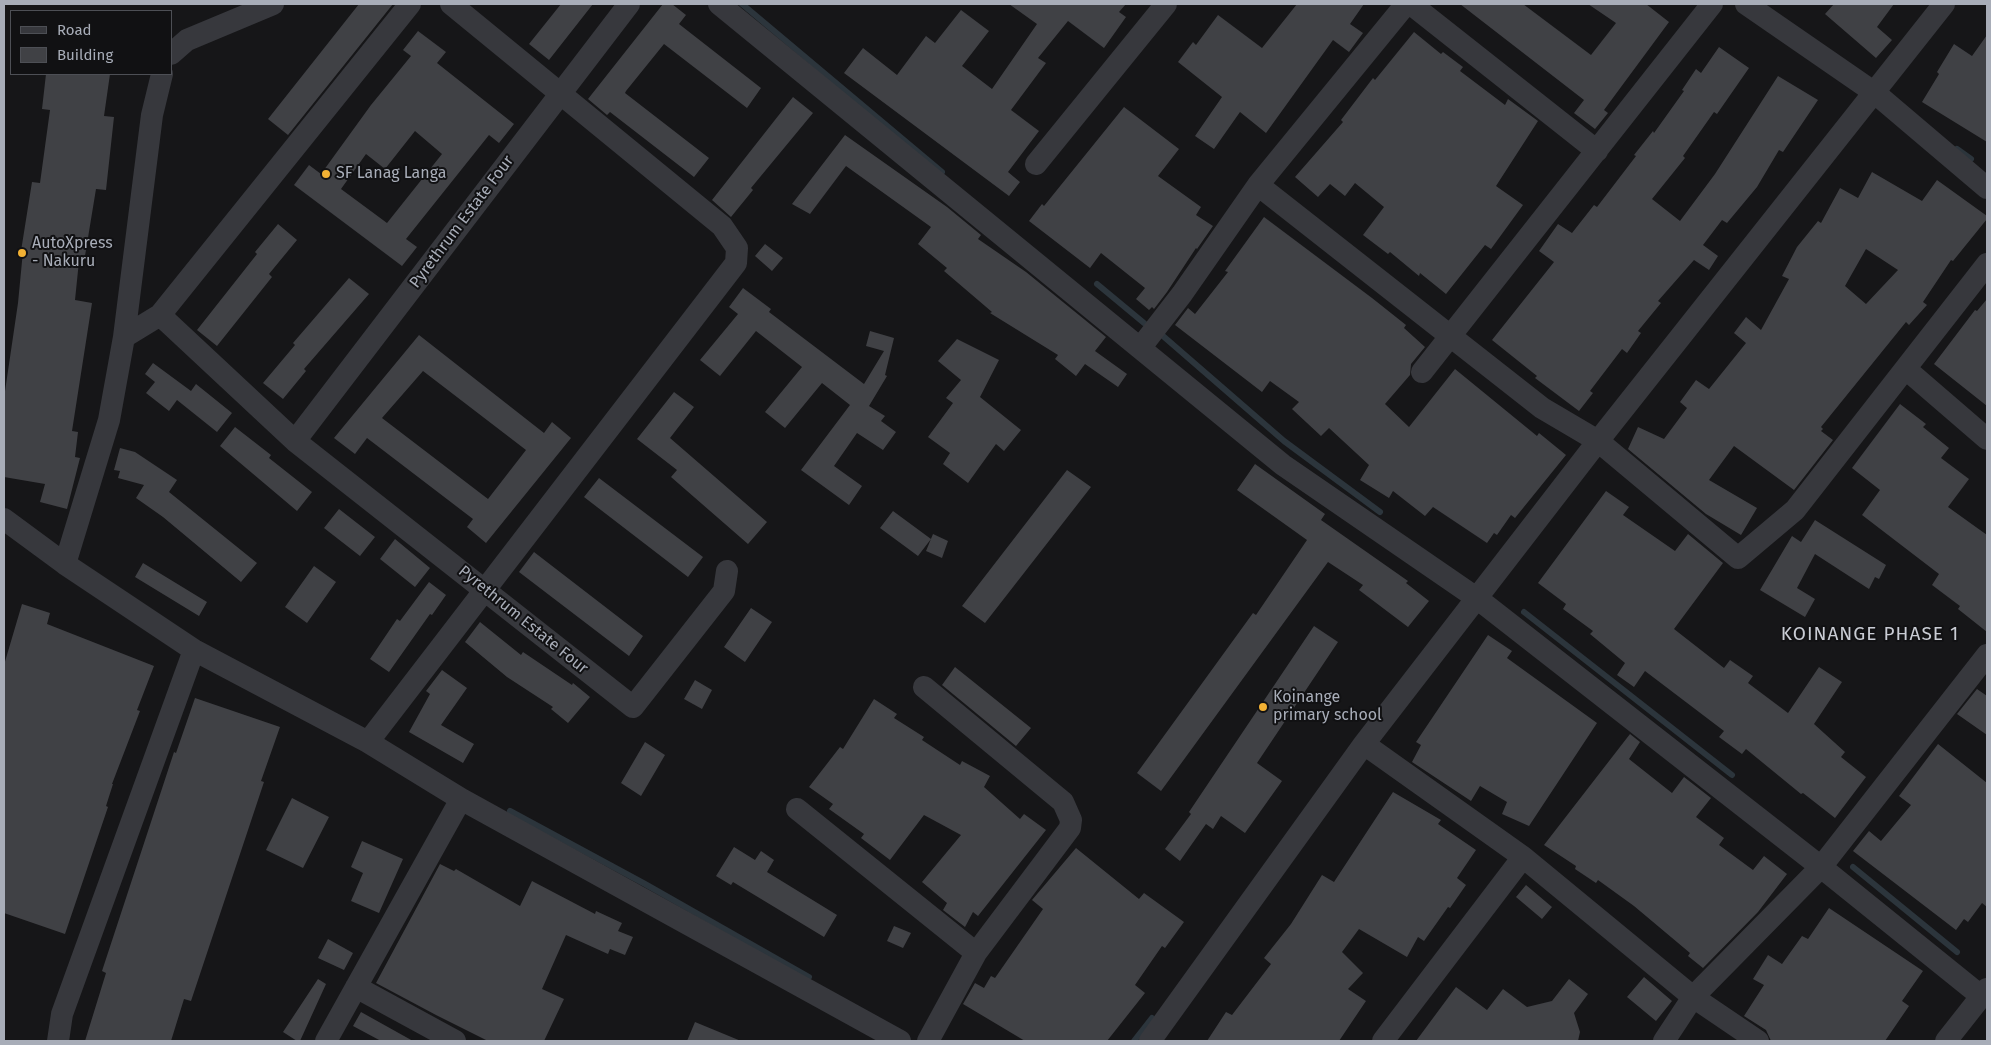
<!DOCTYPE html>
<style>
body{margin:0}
#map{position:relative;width:1991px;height:1045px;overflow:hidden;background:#161618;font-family:"Fira Sans",sans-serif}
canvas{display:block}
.frame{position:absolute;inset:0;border:5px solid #a8adb8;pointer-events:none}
.legend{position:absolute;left:10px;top:10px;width:162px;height:65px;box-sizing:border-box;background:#111113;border:1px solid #4d4f55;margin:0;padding:6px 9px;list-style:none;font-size:15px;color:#a8adb8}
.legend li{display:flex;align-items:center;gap:10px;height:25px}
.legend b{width:25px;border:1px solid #4d4f55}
</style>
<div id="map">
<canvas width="1991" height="1045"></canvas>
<div class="frame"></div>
<ul class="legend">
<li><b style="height:6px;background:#37383d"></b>Road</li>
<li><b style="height:14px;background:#404145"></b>Building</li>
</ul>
</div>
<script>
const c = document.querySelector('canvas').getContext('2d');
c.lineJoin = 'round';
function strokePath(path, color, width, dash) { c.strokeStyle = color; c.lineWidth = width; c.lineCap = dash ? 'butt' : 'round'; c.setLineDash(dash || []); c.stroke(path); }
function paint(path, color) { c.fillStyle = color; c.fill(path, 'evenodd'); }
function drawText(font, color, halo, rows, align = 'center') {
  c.font = font + ' "Fira Sans",sans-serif'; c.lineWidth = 4; c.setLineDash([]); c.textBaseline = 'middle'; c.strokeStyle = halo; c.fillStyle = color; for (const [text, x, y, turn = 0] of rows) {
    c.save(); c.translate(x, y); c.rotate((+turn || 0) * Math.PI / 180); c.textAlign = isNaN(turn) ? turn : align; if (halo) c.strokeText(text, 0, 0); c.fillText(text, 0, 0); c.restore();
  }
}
strokePath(new Path2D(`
 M 742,4 L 942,172
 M 1957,149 L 1971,159
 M 1097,284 L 1144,323
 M 1163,336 L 1284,441 L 1380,512
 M 1524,612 L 1732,775
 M 510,811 L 645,884 L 809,977
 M 1853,867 L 1957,952
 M 1134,1041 L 1152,1018`), '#2c353c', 6);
paint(new Path2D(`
 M 359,4 L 393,4 L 288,135 L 268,119 Z
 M 561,4 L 593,4 L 549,60 L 529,44 Z
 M 663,4 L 672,4 L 686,15 L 679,24 L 761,88 L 747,108 L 664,44 L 626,91 L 625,93 L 709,158 L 694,177 L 610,112 L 607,115 L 588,99 Z
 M 1009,4 L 1126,4 L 1119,12 L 1126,17 L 1104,48 L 1068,21 L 1038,58 L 1046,63 L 1011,110 L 1039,131 L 1008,172 L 1020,182 L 1009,196 L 844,73 L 863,48 L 897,75 L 926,36 L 935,43 L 961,10 L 989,31 L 962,66 L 992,89 L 1037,24 Z
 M 1297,4 L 1364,4 L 1350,24 L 1363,33 L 1349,52 L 1333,40 L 1266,133 L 1240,112 L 1214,149 L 1195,136 L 1222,97 L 1178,62 L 1193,42 L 1196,45 L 1218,15 L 1262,48 Z
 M 1460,4 L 1523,4 L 1591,55 L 1616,23 L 1588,4 L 1646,4 L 1669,22 L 1604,110 L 1608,113 L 1595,129 L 1574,113 L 1584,100 Z
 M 1834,4 L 1894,4 L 1877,27 L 1892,40 L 1876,58 L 1825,14 Z
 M 418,31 L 446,52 L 437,63 L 514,124 L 499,143 L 489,135 L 406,239 L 417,247 L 402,266 L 294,185 L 309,165 L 321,174 L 371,105 L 411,56 L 403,50 ZM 415,131 L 442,154 L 387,223 L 341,189 L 366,154 L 385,169 Z
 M 1414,32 L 1441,54 L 1443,52 L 1463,67 L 1460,71 L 1505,105 L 1508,99 L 1538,121 L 1496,186 L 1523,205 L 1491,249 L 1485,245 L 1446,294 L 1420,273 L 1419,276 L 1390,252 L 1388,254 L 1363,235 L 1384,207 L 1355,183 L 1345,196 L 1330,184 L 1318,197 L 1295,177 L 1343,122 L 1341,120 L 1373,78 L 1375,80 Z
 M 1987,35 L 1987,142 L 1922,102 L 1939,74 L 1937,72 L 1954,44 L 1972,56 Z
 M 1719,47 L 1749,68 L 1717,114 L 1714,112 L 1683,156 L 1685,158 L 1652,199 L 1680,221 L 1715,174 L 1778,76 L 1818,100 L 1783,152 L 1779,150 L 1757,187 L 1727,223 L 1722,220 L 1703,245 L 1718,256 L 1709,270 L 1694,260 L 1658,301 L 1661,303 L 1638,331 L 1641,333 L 1627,353 L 1622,349 L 1590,391 L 1593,393 L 1579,411 L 1535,378 L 1537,376 L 1492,340 L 1554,262 L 1539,251 L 1558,224 L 1572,233 L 1594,205 L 1597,207 L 1636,156 L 1634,155 L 1653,131 L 1654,133 L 1684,91 L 1682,90 L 1696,69 L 1701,73 Z
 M 46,74 L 110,74 L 104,116 L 114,117 L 106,190 L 96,189 L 84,262 L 79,261 L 75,300 L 92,303 L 72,431 L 78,432 L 75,457 L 80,458 L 67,509 L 40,502 L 45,484 L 4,477 L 4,398 L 18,303 L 23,251 L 21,251 L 32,182 L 40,183 L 50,110 L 42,109 Z
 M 793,97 L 813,113 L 751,188 L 753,190 L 731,217 L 712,200 Z
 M 1124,107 L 1179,149 L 1158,176 L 1201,207 L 1196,215 L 1213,226 L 1197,249 L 1196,248 L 1167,292 L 1154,309 L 1152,307 L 1149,310 L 1136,299 L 1145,288 L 1101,253 L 1090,268 L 1029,221 L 1042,204 L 1044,206 Z
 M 845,135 L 947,207 L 981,235 L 978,239 L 1026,272 L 1106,337 L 1095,351 L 1127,374 L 1118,387 L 1085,364 L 1076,376 L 1055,359 L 1058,355 L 990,313 L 992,312 L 944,271 L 947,268 L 918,244 L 931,227 L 846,166 L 810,214 L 792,204 Z
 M 1872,172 L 1922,201 L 1937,180 L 1987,216 L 1987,219 L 1953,261 L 1951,260 L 1923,302 L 1927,305 L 1909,325 L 1906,322 L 1821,427 L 1823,429 L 1821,431 L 1833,440 L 1794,490 L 1734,446 L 1709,480 L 1757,508 L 1741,535 L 1706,514 L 1628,449 L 1638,427 L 1664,439 L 1687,408 L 1680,402 L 1696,380 L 1709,389 L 1746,343 L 1734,333 L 1746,317 L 1761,330 L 1789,279 L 1782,276 L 1797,247 L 1818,221 L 1821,223 L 1840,188 L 1858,198 ZM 1866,249 L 1898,270 L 1866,304 L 1845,286 Z
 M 1264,217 L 1372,298 L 1406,325 L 1404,328 L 1425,347 L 1411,364 L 1410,375 L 1385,404 L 1409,427 L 1455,369 L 1537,436 L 1539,433 L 1566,455 L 1515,518 L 1511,515 L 1497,535 L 1494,533 L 1487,543 L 1433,507 L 1425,516 L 1393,491 L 1389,498 L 1360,480 L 1369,465 L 1329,428 L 1321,436 L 1292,409 L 1299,402 L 1270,381 L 1262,392 L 1175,325 L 1188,308 L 1195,314 L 1228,272 L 1225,271 Z
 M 278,224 L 297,240 L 269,274 L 272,277 L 217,346 L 197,330 L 257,254 L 255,252 Z
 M 765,244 L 783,258 L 772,271 L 755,256 Z
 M 349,278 L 369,294 L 304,369 L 306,371 L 283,399 L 263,383 L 295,345 L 293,343 Z
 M 743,288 L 771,309 L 769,312 L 864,384 L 884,351 L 866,346 L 870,331 L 894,338 L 885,375 L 887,376 L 869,406 L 885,416 L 881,421 L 896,432 L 883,450 L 857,433 L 834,466 L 862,486 L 849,505 L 801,470 L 850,405 L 822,383 L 785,428 L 765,412 L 802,367 L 756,331 L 720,376 L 700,360 L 738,314 L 729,307 Z
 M 1987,299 L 1987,406 L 1934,364 L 1975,310 L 1977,311 Z
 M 419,335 L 544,433 L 552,422 L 571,438 L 486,543 L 467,527 L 473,519 L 367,438 L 355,454 L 334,438 ZM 423,371 L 526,450 L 488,499 L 382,418 Z
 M 957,339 L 999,360 L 980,397 L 1021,430 L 1004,451 L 996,444 L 968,483 L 943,464 L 950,453 L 928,437 L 953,403 L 946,398 L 961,380 L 938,361 Z
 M 153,363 L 191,391 L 196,384 L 232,413 L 217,432 L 177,400 L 169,411 L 146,393 L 155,382 L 145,374 Z
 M 674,392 L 694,407 L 670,438 L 767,522 L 748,544 L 671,477 L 677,470 L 637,439 Z
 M 1900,404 L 1926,424 L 1923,427 L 1949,448 L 1941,458 L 1969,479 L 1948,507 L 1987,535 L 1987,632 L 1958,609 L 1960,606 L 1932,585 L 1939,574 L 1862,515 L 1880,490 L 1852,468 Z
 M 235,427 L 271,455 L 269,458 L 312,492 L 297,511 L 220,446 Z
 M 120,448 L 135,452 L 177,480 L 169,492 L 257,563 L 241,582 L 163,517 L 136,498 L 144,485 L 118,478 L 120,471 L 114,470 Z
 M 1255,464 L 1325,514 L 1321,520 L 1408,581 L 1406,583 L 1429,601 L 1408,627 L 1359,590 L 1363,585 L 1328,562 L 1161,791 L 1137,773 L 1253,613 L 1256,615 L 1307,540 L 1237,490 Z
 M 1067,470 L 1091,487 L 985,623 L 962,606 Z
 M 599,478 L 703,557 L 688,577 L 584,497 Z
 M 1606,491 L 1629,507 L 1623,515 L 1675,551 L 1688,534 L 1723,563 L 1674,629 L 1724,668 L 1730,660 L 1753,676 L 1748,683 L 1788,713 L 1819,667 L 1842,682 L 1814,724 L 1845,752 L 1841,757 L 1866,777 L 1835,818 L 1803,793 L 1801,794 L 1746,749 L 1742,754 L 1719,737 L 1724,731 L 1645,671 L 1634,687 L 1617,675 L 1625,663 L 1590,634 L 1593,631 L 1563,609 L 1566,604 L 1538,583 Z
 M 339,509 L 375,537 L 360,556 L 324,528 Z
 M 893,511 L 931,539 L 918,556 L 880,528 Z
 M 1815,520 L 1886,565 L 1879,579 L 1875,577 L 1869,589 L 1815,554 L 1797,588 L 1815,599 L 1805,617 L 1760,590 L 1792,536 L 1801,542 Z
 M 933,534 L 948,541 L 942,558 L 926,551 Z
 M 395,539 L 430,568 L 415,587 L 380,559 Z
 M 534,552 L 643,636 L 629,656 L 519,572 Z
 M 143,563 L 207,602 L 199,616 L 135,577 Z
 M 314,566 L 336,582 L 307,623 L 285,607 Z
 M 429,582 L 446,595 L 432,615 L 430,614 L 389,672 L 370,659 L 397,619 L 400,621 Z
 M 22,604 L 50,613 L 47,624 L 154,666 L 137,710 L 140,711 L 112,784 L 113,784 L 106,806 L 108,807 L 65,934 L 4,913 L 4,665 Z
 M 751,608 L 772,622 L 745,662 L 724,647 Z
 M 480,622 L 521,655 L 523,652 L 572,685 L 573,683 L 590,697 L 568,723 L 551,709 L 553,707 L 507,677 L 465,642 Z
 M 1314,626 L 1338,642 L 1257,763 L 1282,781 L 1245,833 L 1221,816 L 1213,829 L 1206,824 L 1180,861 L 1165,849 L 1191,814 L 1189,812 Z
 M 1488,635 L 1512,651 L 1507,658 L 1597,723 L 1529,826 L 1502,814 L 1507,802 L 1480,786 L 1471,801 L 1412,762 L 1421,745 L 1416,742 Z
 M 955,667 L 1031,728 L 1016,746 L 942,685 Z
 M 442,670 L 467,688 L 441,725 L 474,744 L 463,763 L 409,732 L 430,694 L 426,691 Z
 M 695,680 L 712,690 L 702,709 L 684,699 Z
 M 1977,689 L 1987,696 L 1987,735 L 1957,714 Z
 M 195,698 L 280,727 L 261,781 L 264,782 L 191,1001 L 184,999 L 171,1041 L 85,1041 L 106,973 L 102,971 L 174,752 L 176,753 Z
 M 874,699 L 897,714 L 894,718 L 924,737 L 922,740 L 960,765 L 962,761 L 990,776 L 984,787 L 1020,819 L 1024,814 L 1046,830 L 978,916 L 973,912 L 965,927 L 943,910 L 947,903 L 922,882 L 961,835 L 924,815 L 890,860 L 861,838 L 864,834 L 829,809 L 833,804 L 809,787 L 840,747 L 843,749 Z
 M 1630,734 L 1640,742 L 1629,759 L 1672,793 L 1684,777 L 1711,798 L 1696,817 L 1724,838 L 1719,845 L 1753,870 L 1764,856 L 1787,874 L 1758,912 L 1703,968 L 1688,956 L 1690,953 L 1634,906 L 1598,880 L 1596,883 L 1575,869 L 1576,866 L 1544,845 Z
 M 645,742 L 665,755 L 641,796 L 621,783 Z
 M 1938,744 L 1987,783 L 1987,907 L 1982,903 L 1968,922 L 1964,919 L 1956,930 L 1853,851 L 1869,831 L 1881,841 L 1911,805 L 1899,796 Z
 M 1393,792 L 1441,820 L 1438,824 L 1476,850 L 1457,878 L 1466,885 L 1450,908 L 1448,907 L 1424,941 L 1418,937 L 1407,957 L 1359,929 L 1342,952 L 1363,973 L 1348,989 L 1366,1001 L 1339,1041 L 1207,1041 L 1226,1012 L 1232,1015 L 1271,964 L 1264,958 L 1291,924 L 1322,875 L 1334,882 Z
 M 292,798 L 329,817 L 303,868 L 266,850 Z
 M 362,841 L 403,859 L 379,913 L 351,901 L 363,873 L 351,867 Z
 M 734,847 L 755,860 L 761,851 L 774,860 L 767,872 L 837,915 L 824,937 L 733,882 L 731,885 L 716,876 Z
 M 1076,848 L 1139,899 L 1144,893 L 1184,922 L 1165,948 L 1162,946 L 1135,985 L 1145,993 L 1107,1041 L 1025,1041 L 963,1004 L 975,983 L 984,988 L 991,976 L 995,978 L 1043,909 L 1032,900 Z
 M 440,864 L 454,871 L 456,869 L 520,906 L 532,881 L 595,914 L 596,911 L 622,923 L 618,931 L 633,937 L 625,955 L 610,949 L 608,954 L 566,935 L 542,989 L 564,999 L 544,1041 L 488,1041 L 436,1015 L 376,983 Z
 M 1526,885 L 1552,907 L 1542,919 L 1516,897 Z
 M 1829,908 L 1923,971 L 1902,1001 L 1909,1006 L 1885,1041 L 1771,1041 L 1766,1030 L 1744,1016 L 1764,985 L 1753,979 L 1768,955 L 1782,964 L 1802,936 L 1808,939 Z
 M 894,926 L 911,933 L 903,948 L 887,941 Z
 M 328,939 L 353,953 L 344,970 L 318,958 Z
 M 1644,977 L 1672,1001 L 1656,1021 L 1627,997 Z
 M 318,979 L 326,984 L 300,1041 L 297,1041 L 283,1032 Z
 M 1569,979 L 1588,994 L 1574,1013 L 1580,1032 L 1578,1041 L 1416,1041 L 1456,987 L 1487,1010 L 1503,989 L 1527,1007 L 1552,1001 Z
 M 361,1012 L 413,1041 L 381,1041 L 353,1026 Z
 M 695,1022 L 741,1041 L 687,1041 Z`), '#404145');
strokePath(new Path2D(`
 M 719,4 L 1283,465 L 1478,599 L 1821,867 L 1981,996
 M 1411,4 L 1597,151
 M 1746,4 L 1875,93 L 1987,188
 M 171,54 L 187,40 L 273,4
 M 1036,164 L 1166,4
 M 1258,185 L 1542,408 L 1598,441 L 1738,558 L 1795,510 L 1987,264
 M 160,315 L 295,441 L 629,4
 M 124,337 L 160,315 L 410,4
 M 1141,347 L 1182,294 L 1258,185 L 1406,4
 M 1907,370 L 1987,439
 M 1422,372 L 1712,4
 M 295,441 L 633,707 L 724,591 L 727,571
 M 4,519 L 65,564 L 194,650 L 368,742 L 461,799 L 900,1041
 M 65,564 L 109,420 L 124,337 L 152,115 L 162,74
 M 924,687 L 1063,802 L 1071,820 L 1070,828 L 976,953 L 928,1041
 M 368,742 L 736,263 L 737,248 L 722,226 L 451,4
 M 1364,744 L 1523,857 L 1693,997 L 1758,1041
 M 797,809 L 976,953
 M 356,987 L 455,1041
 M 58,1041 L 62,1014 L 194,650
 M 326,1041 L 461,799
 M 1150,1041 L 1364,744 L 1598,441 L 1944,4
 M 1383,1041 L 1523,857
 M 1664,1041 L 1693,997 L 1821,867 L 1987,655
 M 1946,1041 L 1987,989`), '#37383d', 22);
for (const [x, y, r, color] of [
 [326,174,5,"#f2b134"],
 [22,253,5,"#f2b134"],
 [1263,707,5,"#f2b134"]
]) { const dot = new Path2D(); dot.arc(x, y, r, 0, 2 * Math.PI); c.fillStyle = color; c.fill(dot); strokePath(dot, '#111113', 2); }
drawText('16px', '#a8adb8', '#111113', [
 ["SF Lanag Langa",336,174],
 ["AutoXpress",32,244],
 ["- Nakuru",32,262],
 ["Koinange",1273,698],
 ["primary school",1273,716]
], 'left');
drawText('16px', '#a8adb8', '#111113', [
 ["Pyrethrum Estate Four",462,222,-53],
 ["Pyrethrum Estate Four",523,620,39]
]);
c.letterSpacing = '1px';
drawText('19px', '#c9ccd4', '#111113', [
 ["KOINANGE PHASE 1",1870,635]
]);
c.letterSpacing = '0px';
</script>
